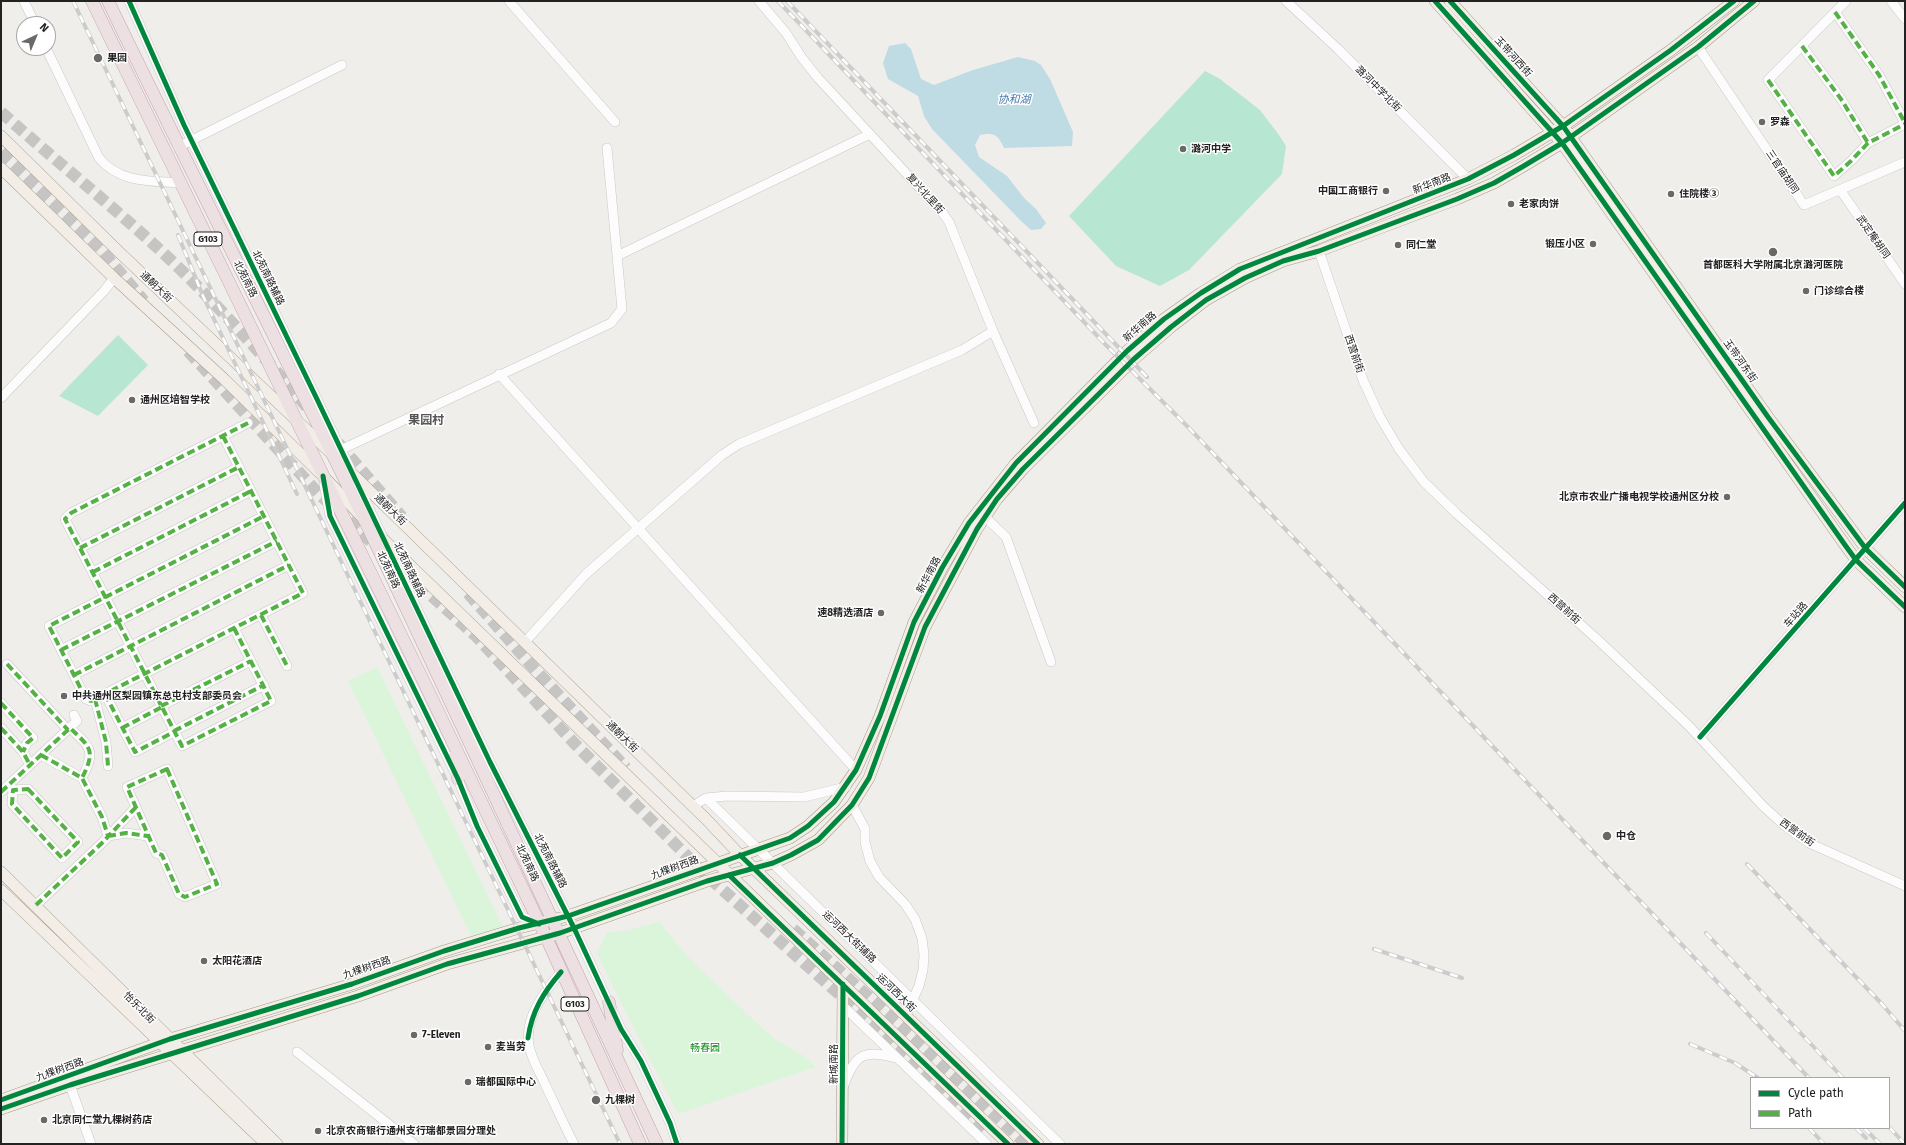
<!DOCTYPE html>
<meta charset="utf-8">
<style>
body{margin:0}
#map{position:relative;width:1906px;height:1145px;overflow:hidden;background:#f0eeeb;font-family:"Fira Sans",sans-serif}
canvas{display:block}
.frame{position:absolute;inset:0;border:2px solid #222;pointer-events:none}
.legend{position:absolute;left:1750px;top:1077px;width:140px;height:52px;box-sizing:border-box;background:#fff;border:1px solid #a7a7a7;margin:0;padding:5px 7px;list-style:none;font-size:12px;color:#222}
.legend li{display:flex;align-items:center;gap:8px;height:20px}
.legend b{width:20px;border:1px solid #a7a7a7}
.north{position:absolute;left:16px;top:16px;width:40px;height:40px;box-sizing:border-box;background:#fff;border:1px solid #a7a7a7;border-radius:50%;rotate:44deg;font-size:11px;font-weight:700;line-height:16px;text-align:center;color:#222}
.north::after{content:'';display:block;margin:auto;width:14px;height:18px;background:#6a6968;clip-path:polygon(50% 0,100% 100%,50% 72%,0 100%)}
</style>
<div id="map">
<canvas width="1906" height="1145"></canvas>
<div class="frame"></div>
<ul class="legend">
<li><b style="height:5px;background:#00873e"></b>Cycle path</li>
<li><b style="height:5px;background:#55b145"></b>Path</li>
</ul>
<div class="north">N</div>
</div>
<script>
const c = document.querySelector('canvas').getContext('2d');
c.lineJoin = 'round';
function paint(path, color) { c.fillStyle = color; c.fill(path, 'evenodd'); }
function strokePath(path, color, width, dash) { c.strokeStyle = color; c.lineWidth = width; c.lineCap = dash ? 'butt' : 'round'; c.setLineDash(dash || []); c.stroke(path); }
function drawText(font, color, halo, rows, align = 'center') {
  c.font = font + ' "Fira Sans","Noto Sans SC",sans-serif'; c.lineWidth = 3; c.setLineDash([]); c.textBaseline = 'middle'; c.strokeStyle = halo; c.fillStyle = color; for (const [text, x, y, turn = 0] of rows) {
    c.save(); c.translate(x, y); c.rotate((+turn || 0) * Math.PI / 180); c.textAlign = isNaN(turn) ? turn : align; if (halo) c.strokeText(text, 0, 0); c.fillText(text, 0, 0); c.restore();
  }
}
paint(new Path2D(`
 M 377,667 L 504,929 L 472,938 L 348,681 Z
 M 659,922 L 688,957 L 759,1025 L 775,1039 L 807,1058 L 816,1067 L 678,1114 C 651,1060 622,1008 597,953 L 607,932 L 624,931 Z`), '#daf5da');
paint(new Path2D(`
 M 1205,71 L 1220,79 L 1260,110 L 1279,135 L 1286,146 L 1282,174 L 1189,270 L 1160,286 L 1116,266 L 1069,216 Z
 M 118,335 L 148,365 L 98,416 L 59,396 Z`), '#b7e6d2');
paint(new Path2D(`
 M 905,43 L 911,49 L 921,79 L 934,85 L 973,70 L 1018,57 L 1035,61 L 1041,65 L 1050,79 L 1073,132 L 1072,146 L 1004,148 C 998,135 995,132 980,135 L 975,145 L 979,157 L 1007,176 L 1024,198 L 1036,209 L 1046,223 L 1041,229 L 1031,230 L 1021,221 L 932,129 L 924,116 L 918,96 L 888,79 L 883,63 L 889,46 Z`), '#bfdbe3');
strokePath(new Path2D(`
 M 1,112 C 60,165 122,213 179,268 C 224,312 266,359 307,407
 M 1,152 L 102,251 L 144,301
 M 188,351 L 319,494 L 376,546
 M 338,443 L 402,517
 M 392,560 L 476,636 L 575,744 L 705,874 L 898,1047 L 987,1131
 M 468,593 L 531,665 L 626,768
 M 793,929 L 910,1034 L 1026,1144`), '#c7c5c3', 12, [12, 6]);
const minor = new Path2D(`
 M 24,1 L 35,24
 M 129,1 L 184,125 L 315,395 L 490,762 L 574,928 L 621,1029 L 641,1061 L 670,1123 L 677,1144
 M 509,1 L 615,122
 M 759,1 L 786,33 L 802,58 L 818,78 L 942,212 L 949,222 L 993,331 L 1034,423
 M 1286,1 L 1337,48 L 1468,179
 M 1846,1 L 1768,80 L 1834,176 L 1851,161 L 1868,143 L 1905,124
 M 1891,1 L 1905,19
 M 1835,12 L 1879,75 L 1905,123
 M 1802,46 L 1841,99 L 1868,143
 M 1698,47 L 1804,205 L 1905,162
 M 46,48 L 99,158 C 119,183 152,181 181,183
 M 178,147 L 342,65
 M 1841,191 L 1905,284
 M 1319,251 L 1363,380 L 1380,417 L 1399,449 L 1424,482 L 1457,514 L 1598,640 L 1689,726 L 1763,806 L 1785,826 L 1809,843 L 1905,886
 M 617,256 L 870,134
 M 499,374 L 856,770
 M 1,398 L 104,291 L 114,278
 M 223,436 L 303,593 L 91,701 L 86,699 L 49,626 L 264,516
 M 336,452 L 611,323 L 622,309 L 607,148
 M 324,484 L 330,516 L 458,779 L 477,826 L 522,917 L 539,924
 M 985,517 L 1006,537 L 1051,662
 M 80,548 L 239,467
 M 93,572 L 251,491
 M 261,615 L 287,666
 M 234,628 L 271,701 L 182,746 L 65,519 L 71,513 L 248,423
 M 525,642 L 586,574 L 722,455 L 739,444 L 962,350 L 993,331
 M 61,650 L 277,541
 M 7,664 L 68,730
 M 74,675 L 289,565
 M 105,694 L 135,752 L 174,732
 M 95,699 L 106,742 L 108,766
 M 1,703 L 33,738 L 27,743 L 23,752
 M 161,706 L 251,661
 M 1,728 L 23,752 L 30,765
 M 70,728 C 91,748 96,750 82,778
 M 122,728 L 162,707
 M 174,731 L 264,685
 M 1700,737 L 1905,503
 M 41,755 L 82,778 L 102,817 L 108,836
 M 167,769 L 217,884 L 185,897 L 179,894 L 162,855 L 156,853 L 127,787 Z
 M 28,789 L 78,842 L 62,858 L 12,804 L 13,790 Z
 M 1,792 L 77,721 L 74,715
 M 706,798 L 1060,1144
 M 852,805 L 865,829 L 865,842 L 870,861 L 879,877 L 905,904 L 915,919 L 922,938 L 924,955 L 923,970 L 919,986 L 906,1015
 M 693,806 L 706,798 L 727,796 L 804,797 L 846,787
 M 108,836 L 126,833 L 148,836
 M 36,905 L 102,843 L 136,807
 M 561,972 C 544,992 524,1018 529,1046 C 532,1060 540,1073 546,1086 C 555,1105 564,1125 574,1144
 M 843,1006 L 987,1144
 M 297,1052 L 414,1144
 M 70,1085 L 91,1144
 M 844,1085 C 855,1054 864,1049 896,1058`);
const major = new Path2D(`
 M 1435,1 L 1562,143 L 1845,545 L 1856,560 L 1905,607
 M 1450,1 L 1563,126 L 1768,417 L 1866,549 L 1905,587
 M 1,136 L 119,252 L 332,454 L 706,819 L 740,855 L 1038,1144
 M 1,168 L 114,278 L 224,379 L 323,476 L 384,540 L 1008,1144
 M 1,872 L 277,1144
 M 1,890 L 266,1144
 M 1,1100 L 170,1039 L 352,984 L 444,951 L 519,928 L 568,916 L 790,838 L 808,826 L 834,802 L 856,770 L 880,716 L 914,622 L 942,568 L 969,523 L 1016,463 L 1127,351 L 1164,319 L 1201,293 L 1240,269 L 1468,179 L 1514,155 L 1563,126 L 1671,50 L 1734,1
 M 1,1109 L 70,1085 L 358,996 L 447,964 L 560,933 L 707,881 L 773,863 L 791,855 L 818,840 L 852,805 L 869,778 L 925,627 L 977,529 L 997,499 L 1023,469 L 1134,359 L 1171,327 L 1206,300 L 1245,278 L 1283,261 L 1319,251 L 1457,199 L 1494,183 L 1522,167 L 1562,143 L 1698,47 L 1754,1
 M 842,1144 L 843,984`);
const highway = new Path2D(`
 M 92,1 L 424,682 L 546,937 L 640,1144
 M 108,1 C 192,175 281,347 365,521 C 464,728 559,936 657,1144
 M 455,756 L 458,779
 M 609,1002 L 617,1050`);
strokePath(minor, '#c9c8c7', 10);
strokePath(major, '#a79c86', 12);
strokePath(highway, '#c5a2ac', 13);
strokePath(minor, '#fdfcfc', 9);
strokePath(major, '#f3ede7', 11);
strokePath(highway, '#ece0e2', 12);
const rail = new Path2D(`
 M 73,1 L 620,1144
 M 778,1 L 1106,345 L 1189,428 L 1809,1078
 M 787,1 L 1147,377
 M 178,235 L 203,296 L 297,494
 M 1747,864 L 1882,1004 L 1905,1031
 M 1706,933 L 1843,1078
 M 1374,949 L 1462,978
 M 1690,1044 L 1735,1063 L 1758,1078
 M 1889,1127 L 1905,1144
 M 1809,1128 L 1824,1144
 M 1856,1128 L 1866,1138
 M 1864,1128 L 1880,1144`);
strokePath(rail, '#ccc', 4);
strokePath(rail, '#fff', 2.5, [8]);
strokePath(new Path2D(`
 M 1835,12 L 1879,75 L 1905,123
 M 1802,46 L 1841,99 L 1868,143
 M 1768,80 L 1834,176 L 1851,161 L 1868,143 L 1905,124
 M 223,436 L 303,593 L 91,701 L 86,699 L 49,626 L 264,516
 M 80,548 L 239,467
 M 93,572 L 251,491
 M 261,615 L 287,666
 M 234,628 L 271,701 L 182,746 L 65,519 L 71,513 L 248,423
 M 61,650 L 277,541
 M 7,664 L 68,730
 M 74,675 L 289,565
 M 105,694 L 135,752 L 174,732
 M 95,699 L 106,742 L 108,766
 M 1,703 L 33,738 L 27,743 L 23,752
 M 161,706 L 251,661
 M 1,728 L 23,752 L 30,765
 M 122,728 L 162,707
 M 174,731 L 264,685
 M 41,755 L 82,778 L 102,817 L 108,836
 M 167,769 L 217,884 L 185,897 L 179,894 L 162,855 L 156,853 L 127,787 Z
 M 28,789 L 78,842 L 62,858 L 12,804 L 13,790 Z
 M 1,792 L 70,728 C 91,748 96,750 82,778
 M 108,836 L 126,833 L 148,836
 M 36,905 L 102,843 L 136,807`), '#55b145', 4, [8, 4]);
strokePath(new Path2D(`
 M 129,1 L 184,125 L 315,395 L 490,762 L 574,928 L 621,1029 L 641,1061 L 670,1123 L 677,1144
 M 1435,1 L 1562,143 L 1845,545 L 1856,560 L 1905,607
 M 1450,1 L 1563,126 L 1768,417 L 1866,549 L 1905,587
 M 323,476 L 330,516 L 458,779 L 477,826 L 522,917 L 539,924
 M 1700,737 L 1905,503
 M 740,855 L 1038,1144
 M 729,875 L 1008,1144
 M 528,1038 C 532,1011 543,993 561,972
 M 1,1100 L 170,1039 L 352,984 L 444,951 L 519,928 L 568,916 L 790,838 L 808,826 L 834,802 L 856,770 L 880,716 L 914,622 L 942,568 L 969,523 L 1016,463 L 1127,351 L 1164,319 L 1201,293 L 1240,269 L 1468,179 L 1514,155 L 1563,126 L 1671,50 L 1734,1
 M 1,1109 L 70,1085 L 358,996 L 447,964 L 560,933 L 707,881 L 773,863 L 791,855 L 818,840 L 852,805 L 869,778 L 925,627 L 977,529 L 997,499 L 1023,469 L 1134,359 L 1171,327 L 1206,300 L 1245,278 L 1283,261 L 1319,251 L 1457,199 L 1494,183 L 1522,167 L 1562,143 L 1698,47 L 1754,1
 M 842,1144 L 843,984`), '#00873e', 5);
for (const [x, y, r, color] of [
 [98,58,5,"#6a6968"],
 [1762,122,4,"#6a6968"],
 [1183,149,4,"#6a6968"],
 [1386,191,4,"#6a6968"],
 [1671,194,4,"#6a6968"],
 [1511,204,4,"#6a6968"],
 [1593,244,4,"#6a6968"],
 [1398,245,4,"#6a6968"],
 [1773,252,5,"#6a6968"],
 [1806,291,4,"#6a6968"],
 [132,400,4,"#6a6968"],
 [1727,497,4,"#6a6968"],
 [881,613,4,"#6a6968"],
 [64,696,4,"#6a6968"],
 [1607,836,5,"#6a6968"],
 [204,961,4,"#6a6968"],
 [414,1035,4,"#6a6968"],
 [488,1047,4,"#6a6968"],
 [468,1082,4,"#6a6968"],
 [596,1100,5,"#6a6968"],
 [44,1120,4,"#6a6968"],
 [318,1131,4,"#6a6968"]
]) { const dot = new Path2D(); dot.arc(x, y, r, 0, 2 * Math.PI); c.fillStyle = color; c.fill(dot); strokePath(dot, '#fff', 1.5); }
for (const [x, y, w] of [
 [208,239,28],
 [575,1004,28]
]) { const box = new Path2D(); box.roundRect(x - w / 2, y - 7, w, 14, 3); c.fillStyle = '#fff'; c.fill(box); strokePath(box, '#222', 1); }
drawText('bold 9px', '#222', null, [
 ["G103",208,239],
 ["G103",575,1004]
]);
drawText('10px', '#222', '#fff', [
 ["玉带河西街",1513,57,48],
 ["潞河中学北街",1378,89,45],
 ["三官庙胡同",1782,172,56],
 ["新华南路",1432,184,-21],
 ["复兴北里街",925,194,48],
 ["武定庵胡同",1873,237,55],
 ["北苑南路辅路",268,278,64],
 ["北苑南路",245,279,63],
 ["通朝大街",156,287,43],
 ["新华南路",1140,327,-41],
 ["西营前街",1354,354,71],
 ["玉带河东街",1740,361,55],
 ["通朝大街",390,510,44],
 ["北苑南路",388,570,65],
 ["北苑南路辅路",409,570,65],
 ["新华南路",929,575,-62],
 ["西营前街",1564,609,42],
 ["车站路",1796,615,-49],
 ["通朝大街",622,737,44],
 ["西营前街",1797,833,35],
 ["北苑南路辅路",550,861,63],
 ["北苑南路",527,863,65],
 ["九棵树西路",675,868,-20],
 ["运河西大街辅路",849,937,44],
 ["九棵树西路",367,968,-19],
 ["运河西大街",896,993,44],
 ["怡乐北街",139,1008,45],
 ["新城南路",834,1064,-90],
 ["九棵树西路",60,1070,-20]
]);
drawText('bold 10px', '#222', '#fff', [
 ["果园",107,58],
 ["罗森",1770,122],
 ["潞河中学",1191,149],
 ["中国工商银行",1378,191,"right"],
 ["住院楼③",1679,194],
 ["老家肉饼",1519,204],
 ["锻压小区",1585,244,"right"],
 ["同仁堂",1406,245],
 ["首都医科大学附属北京潞河医院",1773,265,"center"],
 ["门诊综合楼",1814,291],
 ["通州区培智学校",140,400],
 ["北京市农业广播电视学校通州区分校",1719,497,"right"],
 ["速8精选酒店",873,613,"right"],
 ["中共通州区梨园镇东总屯村支部委员会",72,696],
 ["中仓",1616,836],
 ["太阳花酒店",212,961],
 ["7-Eleven",422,1035],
 ["麦当劳",496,1047],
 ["瑞都国际中心",476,1082],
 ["九棵树",605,1100],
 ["北京同仁堂九棵树药店",52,1120],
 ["北京农商银行通州支行瑞都景园分理处",326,1131]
], 'left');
drawText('10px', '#0c8416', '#fff', [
 ["畅春园",705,1048]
]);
drawText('italic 11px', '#4a7aab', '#fff', [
 ["协和湖",1014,100]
]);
drawText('bold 12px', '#555', '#fff', [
 ["果园村",426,421]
]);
</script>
